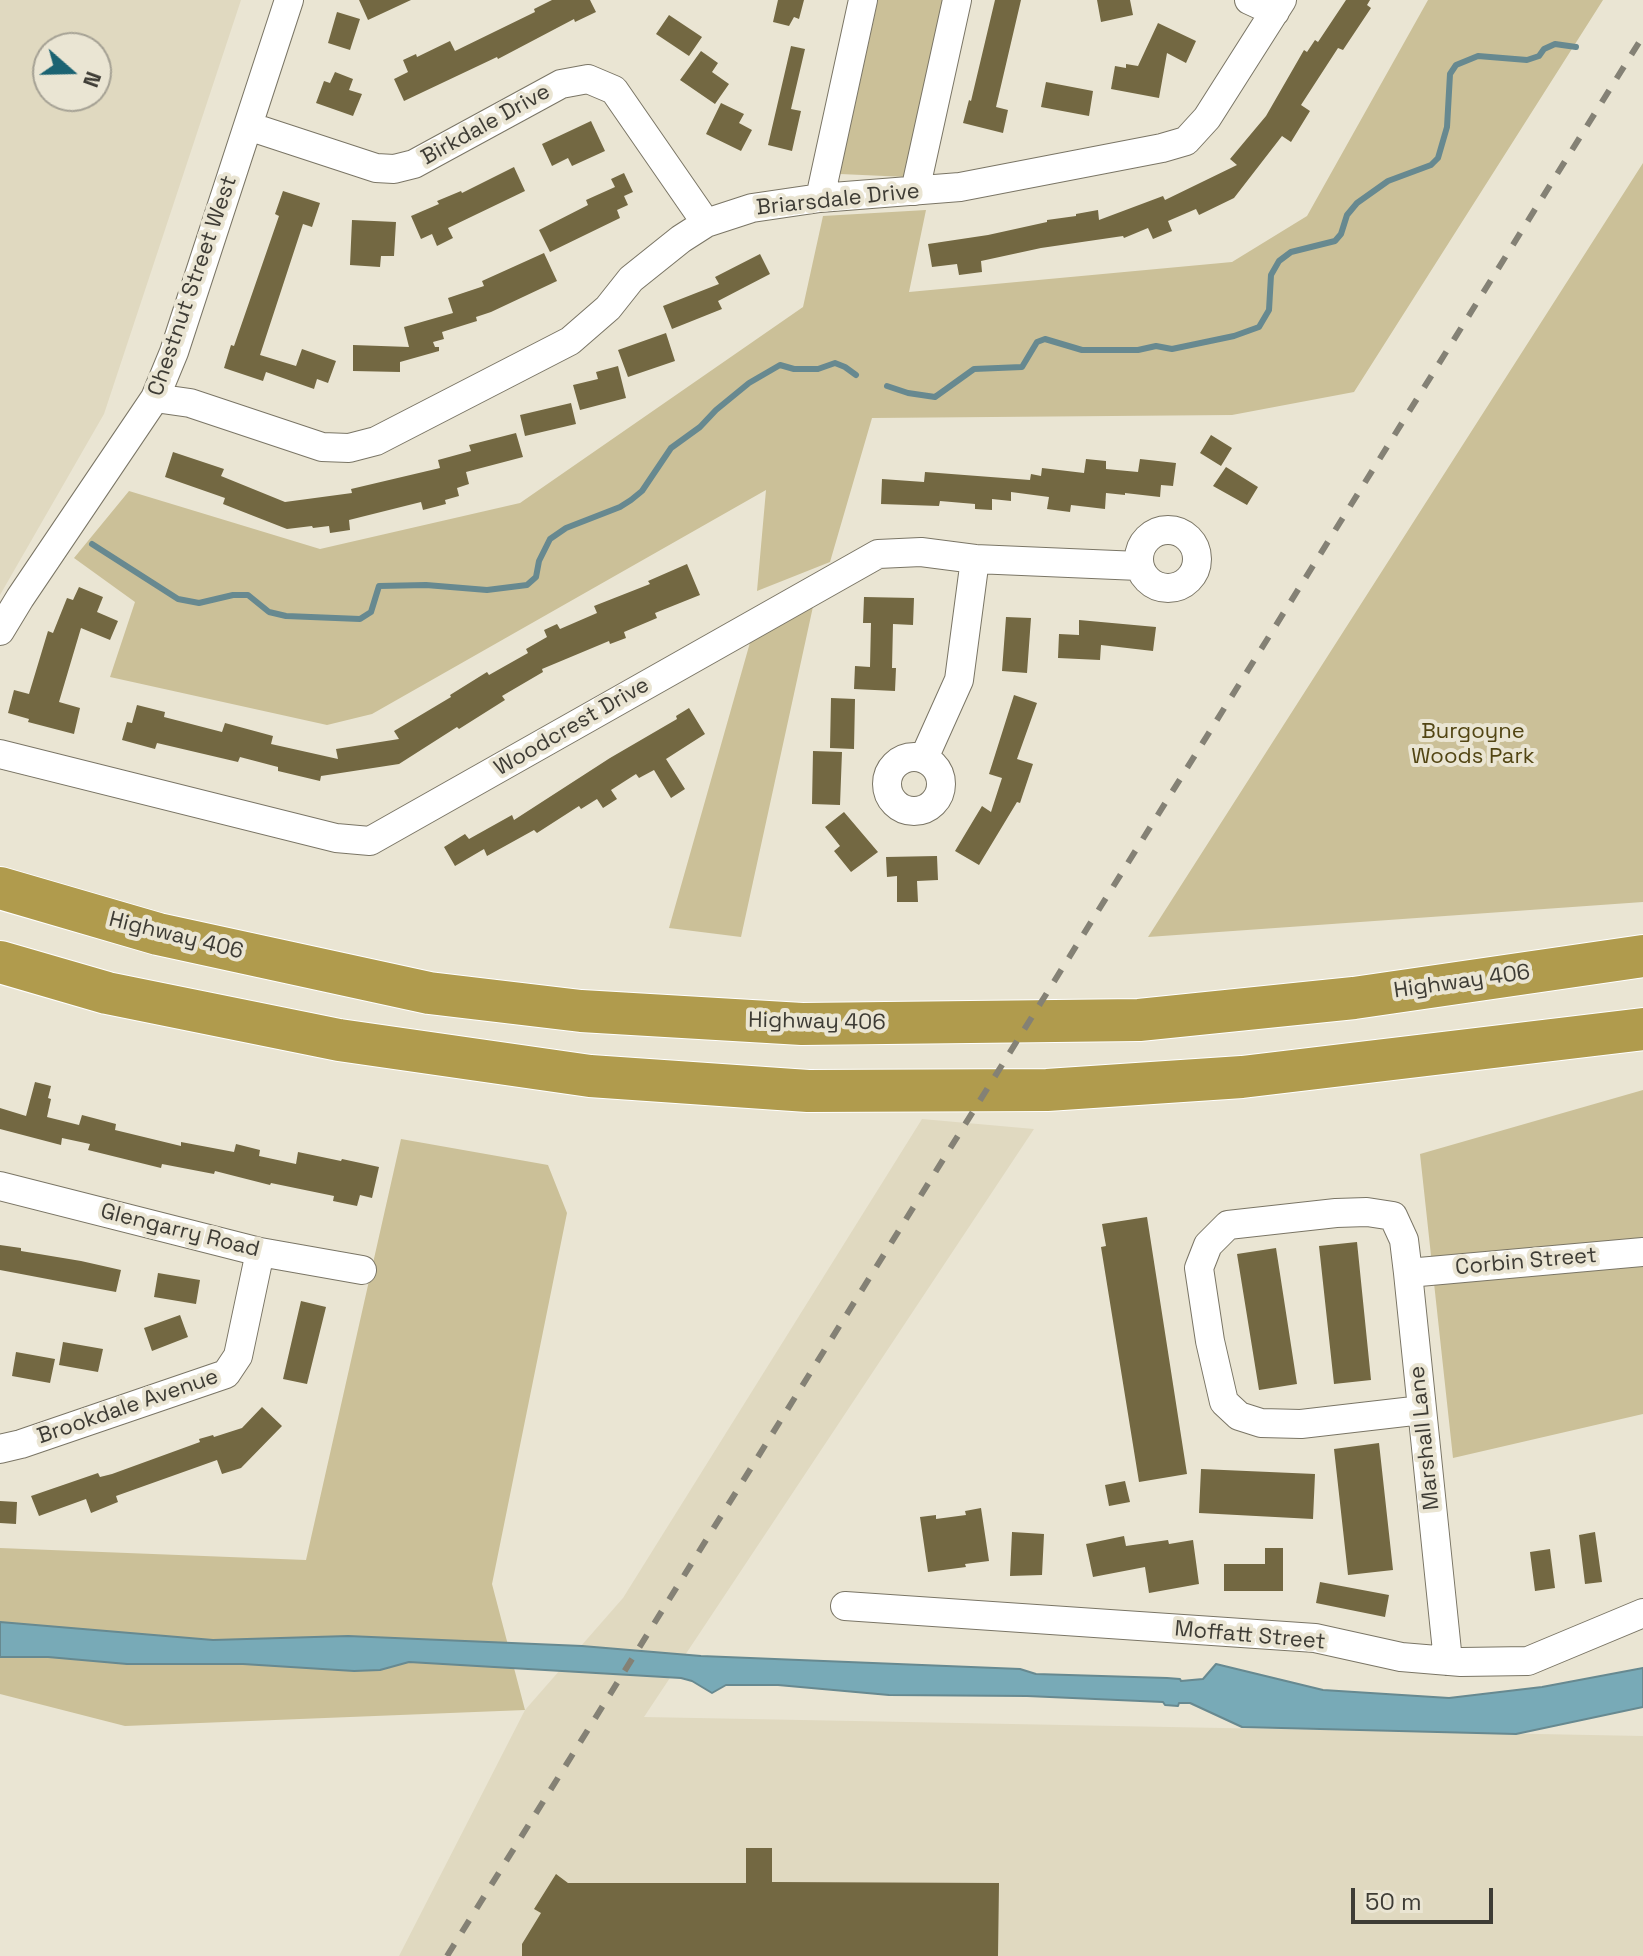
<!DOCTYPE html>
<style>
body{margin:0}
#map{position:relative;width:1643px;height:1956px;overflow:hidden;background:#eae5d3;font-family:"Space Grotesk",sans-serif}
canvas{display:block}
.north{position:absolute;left:32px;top:32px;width:80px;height:80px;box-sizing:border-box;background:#eae5d3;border:2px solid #a5a194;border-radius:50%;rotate:110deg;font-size:22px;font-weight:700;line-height:32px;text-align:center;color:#3e3c35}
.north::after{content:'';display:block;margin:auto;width:28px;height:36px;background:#1b6372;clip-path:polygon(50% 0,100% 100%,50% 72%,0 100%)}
.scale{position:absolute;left:1351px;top:1888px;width:142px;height:36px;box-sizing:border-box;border:4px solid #3e3c35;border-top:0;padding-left:10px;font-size:24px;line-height:28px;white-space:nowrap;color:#3e3c35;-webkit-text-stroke:6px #eae5d3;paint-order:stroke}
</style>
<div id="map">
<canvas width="1643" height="1956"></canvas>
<div class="north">N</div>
<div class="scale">50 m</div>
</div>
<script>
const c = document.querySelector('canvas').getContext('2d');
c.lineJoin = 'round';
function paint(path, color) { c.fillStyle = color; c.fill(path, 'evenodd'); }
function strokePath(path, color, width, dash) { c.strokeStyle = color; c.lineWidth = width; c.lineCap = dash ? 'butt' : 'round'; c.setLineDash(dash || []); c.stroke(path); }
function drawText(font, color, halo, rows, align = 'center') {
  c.font = font + ' "Space Grotesk",sans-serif'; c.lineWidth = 8; c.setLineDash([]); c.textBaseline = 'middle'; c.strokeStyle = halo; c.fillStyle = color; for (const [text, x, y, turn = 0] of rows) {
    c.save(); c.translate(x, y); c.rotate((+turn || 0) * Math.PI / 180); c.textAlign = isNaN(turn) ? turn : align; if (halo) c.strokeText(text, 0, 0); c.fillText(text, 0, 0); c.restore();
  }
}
paint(new Path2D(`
 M 0,0 L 241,0 L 104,414 L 0,595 ZM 96,48 L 96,96 L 48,96 L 48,48 Z
 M 922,1119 L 1034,1129 L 644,1717 L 1643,1736 L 1643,1956 L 399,1956 L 525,1710 L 623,1598 Z`), '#e0d9c0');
paint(new Path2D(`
 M 878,0 L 944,0 L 907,177 L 840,174 Z
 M 1428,0 L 1603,0 L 1354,392 L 1232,415 L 872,418 L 830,562 L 757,591 L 766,490 L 372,714 L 327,725 L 110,677 L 135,602 L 74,558 L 129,491 L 320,549 L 520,503 L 803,307 L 823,216 L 926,210 L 909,292 L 1232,262 L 1307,216 Z
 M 1643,163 L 1643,902 L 1148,937 Z
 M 814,602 L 741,937 L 669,928 L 751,639 Z
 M 1643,1090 L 1643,1414 L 1453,1458 L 1420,1154 Z
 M 401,1139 L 548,1165 L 567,1213 L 492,1584 L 525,1710 L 125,1726 L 0,1694 L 0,1548 L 306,1560 Z`), '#cbc098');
const water = new Path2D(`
 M 0,1622 L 213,1640 L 348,1636 L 582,1646 L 701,1656 L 1020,1669 L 1036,1674 L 1167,1678 L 1180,1679 L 1181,1681 L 1203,1679 L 1216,1664 L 1323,1690 L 1449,1698 L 1542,1687 L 1643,1668 L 1643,1707 L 1516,1734 L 1242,1727 L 1190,1703 L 1179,1703 L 1178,1706 L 1165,1705 L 1163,1702 L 1027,1696 L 889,1695 L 778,1685 L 726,1685 L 712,1693 L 692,1681 L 681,1678 L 409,1662 L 380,1670 L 354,1671 L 243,1664 L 127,1664 L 48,1657 L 0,1657 Z`);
paint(water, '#78aab7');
strokePath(water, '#678990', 2);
strokePath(new Path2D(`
 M 887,386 L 908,393 L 935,397 L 974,369 L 1022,367 L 1037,342 L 1045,339 L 1082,350 L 1138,350 L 1156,346 L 1172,349 L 1234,336 L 1259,327 L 1269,310 L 1271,275 L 1279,261 L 1291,252 L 1335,241 L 1341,234 L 1347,215 L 1357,203 L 1388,181 L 1431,165 L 1438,158 L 1447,127 L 1450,74 L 1456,65 L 1478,56 L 1527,60 L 1539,56 L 1544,49 L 1555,44 L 1576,47
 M 92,544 L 178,599 L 199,603 L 233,595 L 248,595 L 269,612 L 286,616 L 360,619 L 371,612 L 379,586 L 426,585 L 487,590 L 527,585 L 536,577 L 539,561 L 550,539 L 566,528 L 620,507 L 631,500 L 642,491 L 671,448 L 700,427 L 716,410 L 749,383 L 780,365 L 794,369 L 818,369 L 835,363 L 845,367 L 856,375`), '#678990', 6);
paint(new Path2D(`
 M 359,0 L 411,0 L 368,20 Z
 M 552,0 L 590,0 L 596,12 L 575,22 L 574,19 L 498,59 L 497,57 L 404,101 L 394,79 L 408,72 L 403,60 L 416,54 L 417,57 L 450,41 L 455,51 L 535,12 L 534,9 Z
 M 778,0 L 804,0 L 799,19 L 794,17 L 789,26 L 773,22 Z
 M 995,0 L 1021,0 L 996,107 L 1008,110 L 1003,133 L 963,123 L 969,100 L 971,101 Z
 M 1097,0 L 1130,0 L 1133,15 L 1101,22 Z
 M 1346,0 L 1370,0 L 1367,5 L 1371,8 L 1343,50 L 1338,48 L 1301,105 L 1310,111 L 1291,142 L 1282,136 L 1234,198 L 1199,215 L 1196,209 L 1168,221 L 1172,231 L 1153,239 L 1148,228 L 1124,238 L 1123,236 L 1041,248 L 981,261 L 982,272 L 959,275 L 957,264 L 932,267 L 928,244 L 988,235 L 1047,222 L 1047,220 L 1076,216 L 1076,214 L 1098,210 L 1099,220 L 1163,196 L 1165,200 L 1237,165 L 1230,159 L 1266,116 L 1304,50 L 1307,52 L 1315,40 L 1318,42 Z
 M 337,12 L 360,19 L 350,50 L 328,43 Z
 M 669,15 L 702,37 L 689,56 L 656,34 Z
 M 1158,23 L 1196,41 L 1186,63 L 1167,53 L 1159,98 L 1111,89 L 1115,66 L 1126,68 L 1126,64 L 1138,66 Z
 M 791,46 L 805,49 L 791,109 L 801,111 L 792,151 L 768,145 Z
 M 701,51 L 718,63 L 712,72 L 729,84 L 715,104 L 680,80 Z
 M 335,72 L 353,79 L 349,90 L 362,94 L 353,116 L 316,103 L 324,81 L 330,83 Z
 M 1046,82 L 1093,91 L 1089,116 L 1041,107 Z
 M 721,103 L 744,114 L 739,123 L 752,130 L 741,151 L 706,134 Z
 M 591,121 L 605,151 L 572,166 L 568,158 L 552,166 L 542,144 Z
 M 514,167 L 525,191 L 448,228 L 453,238 L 437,246 L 432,234 L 421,239 L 411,216 L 439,204 L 437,201 L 461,191 L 462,193 Z
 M 624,173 L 633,192 L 624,196 L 628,205 L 617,210 L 620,218 L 550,252 L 539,230 L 588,205 L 586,200 L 615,187 L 611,179 Z
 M 283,191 L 320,203 L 312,227 L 303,224 L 260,355 L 296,366 L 302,349 L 336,361 L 328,383 L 317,379 L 314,389 L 266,372 L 263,381 L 224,368 L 231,345 L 234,346 L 279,216 L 275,214 Z
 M 352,220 L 396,222 L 394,256 L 381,256 L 380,267 L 350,265 Z
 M 544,253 L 557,281 L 491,312 L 476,317 L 477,321 L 442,332 L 444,339 L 433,342 L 435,347 L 439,347 L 439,351 L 400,362 L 400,372 L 353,371 L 353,345 L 409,347 L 404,327 L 453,313 L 448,298 L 484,286 L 482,281 Z
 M 760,254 L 770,274 L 718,301 L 722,309 L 672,329 L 663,306 L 719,284 L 715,277 Z
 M 666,333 L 675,361 L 628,377 L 618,350 Z
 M 618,366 L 626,398 L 580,410 L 573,385 L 598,379 L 596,372 Z
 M 571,403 L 576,424 L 525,436 L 520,415 Z
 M 516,433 L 523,457 L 466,472 L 469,484 L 457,488 L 459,496 L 445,500 L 446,504 L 423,510 L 421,502 L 349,520 L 350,530 L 330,533 L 329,526 L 313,528 L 312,526 L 287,529 L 223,504 L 225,498 L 165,477 L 173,452 L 224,469 L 221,476 L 285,502 L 352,493 L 351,489 L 440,468 L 438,460 L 471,451 L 469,445 Z
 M 1211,435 L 1232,448 L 1221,466 L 1200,453 Z
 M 1086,459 L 1106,461 L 1106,469 L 1138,472 L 1140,459 L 1176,463 L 1173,486 L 1161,485 L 1160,497 L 1125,493 L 1125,495 L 1106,493 L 1105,509 L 1071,505 L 1070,512 L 1047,509 L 1049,497 L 1011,492 L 1011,501 L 992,499 L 992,510 L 975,509 L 975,504 L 940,501 L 939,506 L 881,504 L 882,479 L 924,482 L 925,472 L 1030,480 L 1031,474 L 1041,476 L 1042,468 L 1084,473 Z
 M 1226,467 L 1258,487 L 1247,505 L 1213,486 Z
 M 687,564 L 700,595 L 655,613 L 657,618 L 624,632 L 626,638 L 610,644 L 609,641 L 542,669 L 543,672 L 502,696 L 505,700 L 459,729 L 457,727 L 399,764 L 321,776 L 320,781 L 278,771 L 278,767 L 240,757 L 238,762 L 157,743 L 155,749 L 122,740 L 127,722 L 132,723 L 137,705 L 165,712 L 164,717 L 222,732 L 225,723 L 273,736 L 271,744 L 338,759 L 336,749 L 399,739 L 394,731 L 451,697 L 450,695 L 487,672 L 489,675 L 528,653 L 526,649 L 547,637 L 544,630 L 557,624 L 560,629 L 597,613 L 594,606 L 650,584 L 648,581 Z
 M 79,587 L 103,597 L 97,612 L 118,621 L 110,640 L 81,628 L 59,702 L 80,708 L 74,734 L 28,722 L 29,719 L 8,713 L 14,690 L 29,694 L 48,631 L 53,633 L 67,598 L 73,600 Z
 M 864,597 L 914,598 L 913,625 L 893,624 L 892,668 L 896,668 L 895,691 L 854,689 L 855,666 L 870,667 L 871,623 L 863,623 Z
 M 1006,617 L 1031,618 L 1027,673 L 1002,671 Z
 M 1079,620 L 1156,627 L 1153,651 L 1101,645 L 1100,660 L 1058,658 L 1059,634 L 1079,635 Z
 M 1014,695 L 1037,703 L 1017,759 L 1033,764 L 1020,803 L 1017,802 L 979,865 L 955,851 L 982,806 L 991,812 L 1002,778 L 989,774 Z
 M 831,698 L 855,699 L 854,749 L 830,748 Z
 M 689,708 L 705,734 L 666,759 L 685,789 L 671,798 L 654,770 L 639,778 L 636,774 L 611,790 L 617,799 L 603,808 L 597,799 L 581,809 L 579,806 L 537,833 L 534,830 L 487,856 L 484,849 L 455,866 L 444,847 L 465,834 L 469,839 L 512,815 L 514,820 L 610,758 L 677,719 L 676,716 Z
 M 813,751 L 842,752 L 840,805 L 812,804 Z
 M 844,812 L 878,852 L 851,872 L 834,851 L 840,846 L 825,827 Z
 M 937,856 L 938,880 L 917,881 L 918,902 L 897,902 L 897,876 L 887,877 L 886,857 Z
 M 35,1082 L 51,1086 L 48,1098 L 51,1099 L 47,1117 L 79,1125 L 82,1115 L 116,1124 L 115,1130 L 181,1146 L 181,1142 L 234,1152 L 236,1144 L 260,1150 L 259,1156 L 296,1164 L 298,1152 L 341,1161 L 342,1159 L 379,1167 L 372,1198 L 360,1195 L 357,1206 L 333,1201 L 334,1196 L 271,1183 L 270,1185 L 215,1171 L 214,1174 L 162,1164 L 161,1168 L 88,1150 L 90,1144 L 62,1138 L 61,1145 L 0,1129 L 0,1108 L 26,1116 Z
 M 1147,1217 L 1187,1474 L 1139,1482 L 1101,1247 L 1106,1246 L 1102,1224 Z
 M 1357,1242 L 1371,1380 L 1334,1384 L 1319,1246 Z
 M 0,1245 L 21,1248 L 21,1251 L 81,1261 L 121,1270 L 116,1292 L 0,1270 Z
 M 1276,1248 L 1297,1384 L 1259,1390 L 1237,1254 Z
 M 158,1273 L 200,1280 L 196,1304 L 154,1297 Z
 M 301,1301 L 326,1307 L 307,1384 L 283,1379 Z
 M 180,1315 L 188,1337 L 152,1351 L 144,1328 Z
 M 63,1342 L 103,1349 L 98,1372 L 59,1365 Z
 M 16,1352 L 55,1359 L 50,1383 L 12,1376 Z
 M 262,1407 L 282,1426 L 241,1468 L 222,1474 L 217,1460 L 116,1496 L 118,1502 L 91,1513 L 86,1499 L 39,1516 L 31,1496 L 98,1473 L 100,1477 L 112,1474 L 200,1442 L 199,1439 L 213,1435 L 214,1437 L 242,1428 Z
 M 1379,1443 L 1393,1570 L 1348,1575 L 1334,1449 Z
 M 1201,1469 L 1315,1474 L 1313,1519 L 1199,1513 Z
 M 1125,1481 L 1130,1502 L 1109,1506 L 1105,1485 Z
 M 0,1501 L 17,1502 L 16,1524 L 0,1523 Z
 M 981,1508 L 989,1561 L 965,1564 L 966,1567 L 928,1572 L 920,1517 L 936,1515 L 936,1519 L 966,1515 L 965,1511 Z
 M 1012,1532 L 1044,1534 L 1042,1575 L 1010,1576 Z
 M 1595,1532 L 1602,1582 L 1585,1584 L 1579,1535 Z
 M 1124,1536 L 1126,1546 L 1168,1540 L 1169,1544 L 1193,1540 L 1199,1584 L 1149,1593 L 1145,1567 L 1093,1577 L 1086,1544 Z
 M 1265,1548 L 1283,1548 L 1283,1591 L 1224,1591 L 1224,1564 L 1265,1564 Z
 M 1550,1549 L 1555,1588 L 1535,1591 L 1530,1552 Z
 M 1320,1582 L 1389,1595 L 1385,1617 L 1316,1603 Z
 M 746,1848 L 772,1848 L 772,1882 L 999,1883 L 998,1956 L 522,1956 L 522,1944 L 541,1913 L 534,1909 L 556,1874 L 568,1883 L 746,1883 Z`), '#736842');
const minor = new Path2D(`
 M 1249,0 L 1275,12
 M 248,126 L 376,168 L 394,169 L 414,164 L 561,84 L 588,79 L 614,90 L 706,223
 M 915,191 L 957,0
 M 820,198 L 863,0
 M 155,398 L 190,403 L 322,447 L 349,448 L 376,441 L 570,341 L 608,308 L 631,279 L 681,239 L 706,223 L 752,208 L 820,198 L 960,187 L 1162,148 L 1186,141 L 1207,118 L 1282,0
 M1139 559a29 29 0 1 1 58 0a29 29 0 1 1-58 0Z
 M 0,631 L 20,598 L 155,398 L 174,352 L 289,0
 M 0,754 L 336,838 L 370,841 L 878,554 L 921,552 L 975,559 L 1139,566
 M887 784a27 27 0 1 1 54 0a27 27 0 1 1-54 0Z
 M 924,758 L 959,680 L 975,559
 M 0,1186 L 260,1252 L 362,1270
 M 1408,1273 L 1643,1252
 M 1422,1410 L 1301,1424 L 1261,1423 L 1239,1416 L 1224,1402 L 1210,1341 L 1199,1268 L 1208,1245 L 1228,1225 L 1336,1213 L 1367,1212 L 1393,1216 L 1404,1240 L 1408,1273 L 1448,1661
 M 0,1449 L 21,1444 L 226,1374 L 238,1356 L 260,1252
 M 845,1606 L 1315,1638 L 1401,1657 L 1461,1662 L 1528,1661 L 1643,1613`);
const highway = new Path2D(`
 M 0,888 L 158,934 L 429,993 L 581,1011 L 802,1024 L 1139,1020 L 1354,998 L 1643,956
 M 0,962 L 107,993 L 339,1040 L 590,1076 L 808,1091 L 1047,1090 L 1242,1077 L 1643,1029`);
strokePath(minor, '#7a7565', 30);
strokePath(highway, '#fff', 44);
strokePath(minor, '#fff', 28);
strokePath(highway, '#b09b4d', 42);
strokePath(new Path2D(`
 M 447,1956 L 1643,36`), '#848175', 6, [14, 14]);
drawText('22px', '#3e3c35', '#eae5d3', [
 ["Birkdale Drive",486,125,-29],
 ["Briarsdale Drive",838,200,-6],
 ["Chestnut Street West",193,286,-71],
 ["Woodcrest Drive",572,727,-30],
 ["Highway 406",176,936,14],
 ["Highway 406",1462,982,-8],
 ["Highway 406",817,1022,1],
 ["Glengarry Road",180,1231,14],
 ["Corbin Street",1526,1262,-5],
 ["Brookdale Avenue",128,1407,-19],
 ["Marshall Lane",1425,1438,-96],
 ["Moffatt Street",1250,1636,5]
]);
drawText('22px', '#524513', '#eae5d3', [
 ["Burgoyne",1473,732],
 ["Woods Park",1473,757]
]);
</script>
